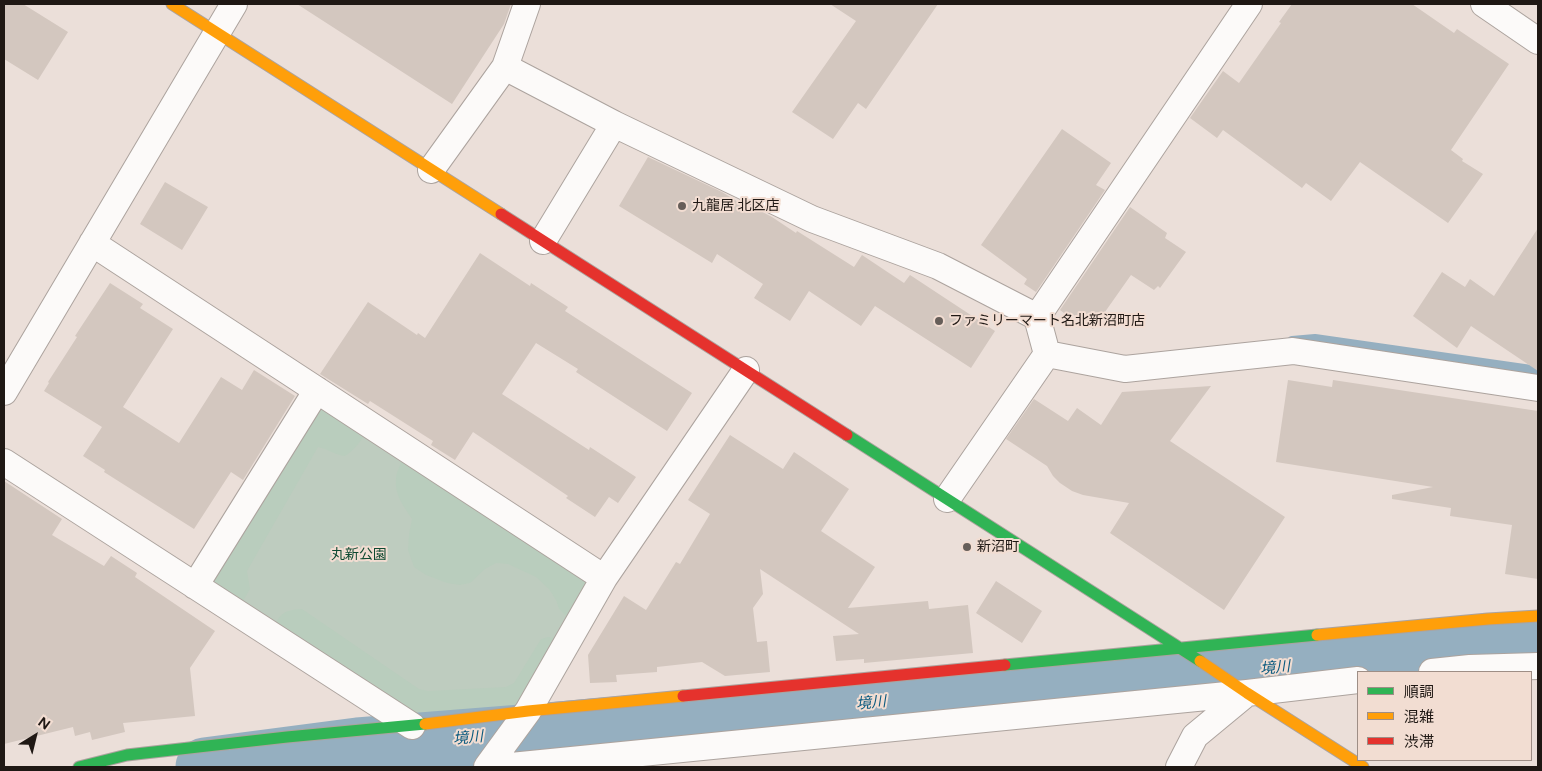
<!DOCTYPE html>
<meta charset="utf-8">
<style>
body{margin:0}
#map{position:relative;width:1542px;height:771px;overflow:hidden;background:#ebdfd9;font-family:Figtree,"Noto Sans JP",sans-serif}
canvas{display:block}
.frame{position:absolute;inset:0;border:5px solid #1f1814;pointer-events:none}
.legend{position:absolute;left:1357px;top:671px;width:175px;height:90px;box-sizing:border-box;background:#f2ddd2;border:1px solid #9e8e86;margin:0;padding:6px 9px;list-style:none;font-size:15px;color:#1f1814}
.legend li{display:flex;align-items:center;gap:10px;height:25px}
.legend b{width:25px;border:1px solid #9e8e86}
.north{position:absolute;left:10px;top:711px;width:50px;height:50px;-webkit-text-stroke:4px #f2ddd2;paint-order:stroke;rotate:36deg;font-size:14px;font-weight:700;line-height:20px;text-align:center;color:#1f1814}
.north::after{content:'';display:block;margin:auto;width:18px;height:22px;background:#1f1814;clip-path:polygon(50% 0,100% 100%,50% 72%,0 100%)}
</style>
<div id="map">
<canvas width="1542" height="771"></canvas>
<div class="frame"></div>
<ul class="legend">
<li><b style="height:6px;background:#30b455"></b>順調</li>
<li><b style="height:6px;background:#ff9f0a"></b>混雑</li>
<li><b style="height:6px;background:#e5322d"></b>渋滞</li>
</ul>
<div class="north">N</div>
</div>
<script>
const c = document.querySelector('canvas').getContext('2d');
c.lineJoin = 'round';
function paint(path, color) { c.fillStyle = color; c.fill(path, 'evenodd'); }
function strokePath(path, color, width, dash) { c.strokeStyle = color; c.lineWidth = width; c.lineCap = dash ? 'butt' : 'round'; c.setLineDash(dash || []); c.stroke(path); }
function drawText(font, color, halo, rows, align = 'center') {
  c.font = font + ' Figtree,"Noto Sans JP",sans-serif'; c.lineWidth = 4; c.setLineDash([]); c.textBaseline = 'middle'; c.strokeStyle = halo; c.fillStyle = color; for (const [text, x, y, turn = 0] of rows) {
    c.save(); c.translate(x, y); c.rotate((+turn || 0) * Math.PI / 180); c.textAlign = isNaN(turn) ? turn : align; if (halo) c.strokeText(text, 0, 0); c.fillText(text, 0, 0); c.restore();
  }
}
paint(new Path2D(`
 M 318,394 L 601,579 L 526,708 L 412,723 L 199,585 Z`), '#beccbf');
paint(new Path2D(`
 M 318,394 L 366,432 C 360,443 355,449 345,456 C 335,455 328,449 318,447 L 247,571 L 250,589 L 243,601 L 199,585 Z
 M 402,460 L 601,579 L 567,617 L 559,609 L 556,600 L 549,589 L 536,577 L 508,564 L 496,563 L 485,569 L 470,583 L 460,585 L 447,583 L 426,575 L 414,567 L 408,550 L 409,534 L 412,519 C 404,507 394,494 396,479 C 396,473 400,466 402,460 Z
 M 302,609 L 419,689 L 428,691 L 506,687 L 514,683 L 541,639 L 548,637 L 555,638 L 526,708 L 412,723 L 273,628 C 281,612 285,610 302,609 Z`), '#b9cdbd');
strokePath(new Path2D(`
 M 1292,341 L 1315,339 L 1538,371`), '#95afc0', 10);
strokePath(new Path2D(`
 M 205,767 L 358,747 L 560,731 L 1139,680 L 1264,667 L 1538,645`), '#95afc0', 59);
paint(new Path2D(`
 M 4,4 L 23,4 L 68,32 L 38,80 L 4,59 Z
 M 297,4 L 511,4 L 504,24 L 452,104 Z
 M 830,4 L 938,4 L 866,109 L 858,103 L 833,139 L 792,112 L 856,21 Z
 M 1292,4 L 1412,4 L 1454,33 L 1457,29 L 1509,64 L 1451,150 L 1463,159 L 1462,161 L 1483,174 L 1448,223 L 1360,162 L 1331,201 L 1306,183 L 1302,188 L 1223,130 L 1217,138 L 1190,118 L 1223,71 L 1239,83 L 1281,23 L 1279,22 Z
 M 1062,129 L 1111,163 L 1096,185 L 1105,190 L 1036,292 L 1024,284 L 1027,279 L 981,245 Z
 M 648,157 L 722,192 L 753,211 L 755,208 L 772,217 L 796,233 L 797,231 L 854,267 L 862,255 L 904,283 L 910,275 L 995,331 L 971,368 L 875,306 L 861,326 L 809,291 L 790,321 L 754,298 L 763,284 L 717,254 L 712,263 L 619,206 Z
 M 165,182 L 208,207 L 182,250 L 140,224 Z
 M 1130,207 L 1167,233 L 1165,238 L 1186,252 L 1160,288 L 1158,286 L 1154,290 L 1131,275 L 1093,329 L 1072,314 L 1069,317 L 1060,310 Z
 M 1538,228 L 1538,371 L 1471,326 L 1457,348 L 1413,316 L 1442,272 L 1465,287 L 1470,279 L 1494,296 Z
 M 480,253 L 530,286 L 531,283 L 568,307 L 565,311 L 692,393 L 667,431 L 576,372 L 578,369 L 536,343 L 502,394 L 589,450 L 590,447 L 636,477 L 618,503 L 609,497 L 595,517 L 566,498 L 568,496 L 473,432 L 455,460 L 431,445 L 433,441 L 370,401 L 368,404 L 320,374 L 368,302 L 417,335 L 418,333 L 425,338 Z
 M 110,283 L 143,304 L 140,308 L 173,329 L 123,407 L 179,443 L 221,377 L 242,390 L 254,370 L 295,396 L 243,480 L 231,472 L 194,529 L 104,472 L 105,470 L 83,456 L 102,427 L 44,391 L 49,383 L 48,382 L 77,337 L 75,336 Z
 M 1288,380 L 1332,387 L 1333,380 L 1538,411 L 1538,579 L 1505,574 L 1512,525 L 1450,516 L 1451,508 L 1392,499 L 1392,495 L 1433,487 L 1276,462 Z
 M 1211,386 L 1170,441 L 1285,517 L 1224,610 L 1110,533 L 1129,503 L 1083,495 L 1072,491 L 1060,483 L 1053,476 L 1047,466 L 1006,439 L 1034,399 L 1068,421 L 1077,408 L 1101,425 L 1122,392 Z
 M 730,435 L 783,469 L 794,452 L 849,489 L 821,531 L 875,567 L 848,608 L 928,601 L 929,609 L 968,605 L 973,653 L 864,663 L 864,659 L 836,661 L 833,636 L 859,634 L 760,569 L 763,594 L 753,608 L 757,642 L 767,641 L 770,672 L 725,676 L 702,662 L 657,667 L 657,672 L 616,675 L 617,682 L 590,683 L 588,655 L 624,596 L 646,610 L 676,562 L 680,564 L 710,514 L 688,500 Z
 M 4,481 L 62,519 L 52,535 L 104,566 L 111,556 L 137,573 L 135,577 L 215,631 L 190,668 L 195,716 L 123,723 L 125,732 L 92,740 L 90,732 L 75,736 L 73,727 L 4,744 Z
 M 996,581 L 1042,611 L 1022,643 L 976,613 Z`), '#d3c7bf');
const street = new Path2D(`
 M 527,4 L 505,67 L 614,124 L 812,219 L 938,266 L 1037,317 L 1047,354 L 1125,369 L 1293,351 L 1538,388
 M 1484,4 L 1538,41
 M 431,170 L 505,67
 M 543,241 L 614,124
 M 92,243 L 604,578
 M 1037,317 L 1249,4
 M 4,392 L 234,4
 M 4,462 L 412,726
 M 947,499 L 1047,354
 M 195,586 L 317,390
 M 1432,672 L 1470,668 L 1538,666
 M 487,767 L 528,711 L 604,578 L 746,370
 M 501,767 L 1247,693 L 1358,680
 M 1179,767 L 1195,736 L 1247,693`);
const fast = new Path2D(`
 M 847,435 L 1200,661
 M 1005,665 L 1317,635
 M 79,767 L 127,755 L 287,737 L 425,724`);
const slow = new Path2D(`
 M 172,4 L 501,214
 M 1317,635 L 1488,619 L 1538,616
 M 1200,661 L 1247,693 L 1363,767
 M 425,724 L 528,711 L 683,696`);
const jam = new Path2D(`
 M 501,214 L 847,435
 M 683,696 L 1005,665`);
strokePath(street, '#aca39e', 28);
strokePath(fast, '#aca39e', 13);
strokePath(slow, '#aca39e', 13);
strokePath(jam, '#aca39e', 13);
strokePath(street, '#fcfaf9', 26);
strokePath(fast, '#30b455', 11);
strokePath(slow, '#ff9f0a', 11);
strokePath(jam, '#e5322d', 11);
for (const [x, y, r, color] of [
 [682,206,5,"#665e59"],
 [939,321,5,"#665e59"],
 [967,547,5,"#665e59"]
]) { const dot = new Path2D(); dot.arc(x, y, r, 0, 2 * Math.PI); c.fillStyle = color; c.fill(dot); strokePath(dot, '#f2ddd2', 2); }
drawText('14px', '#1f1814', '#f2ddd2', [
 ["九龍居 北区店",692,206],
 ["ファミリーマート名北新沼町店",949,321],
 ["新沼町",977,547]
], 'left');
drawText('14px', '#0d4931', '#f2ddd2', [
 ["丸新公園",359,555]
]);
drawText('italic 15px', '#0a5a7f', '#f2ddd2', [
 ["境川",1275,668,-5],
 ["境川",871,703,-5],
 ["境川",468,738,-5]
]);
</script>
